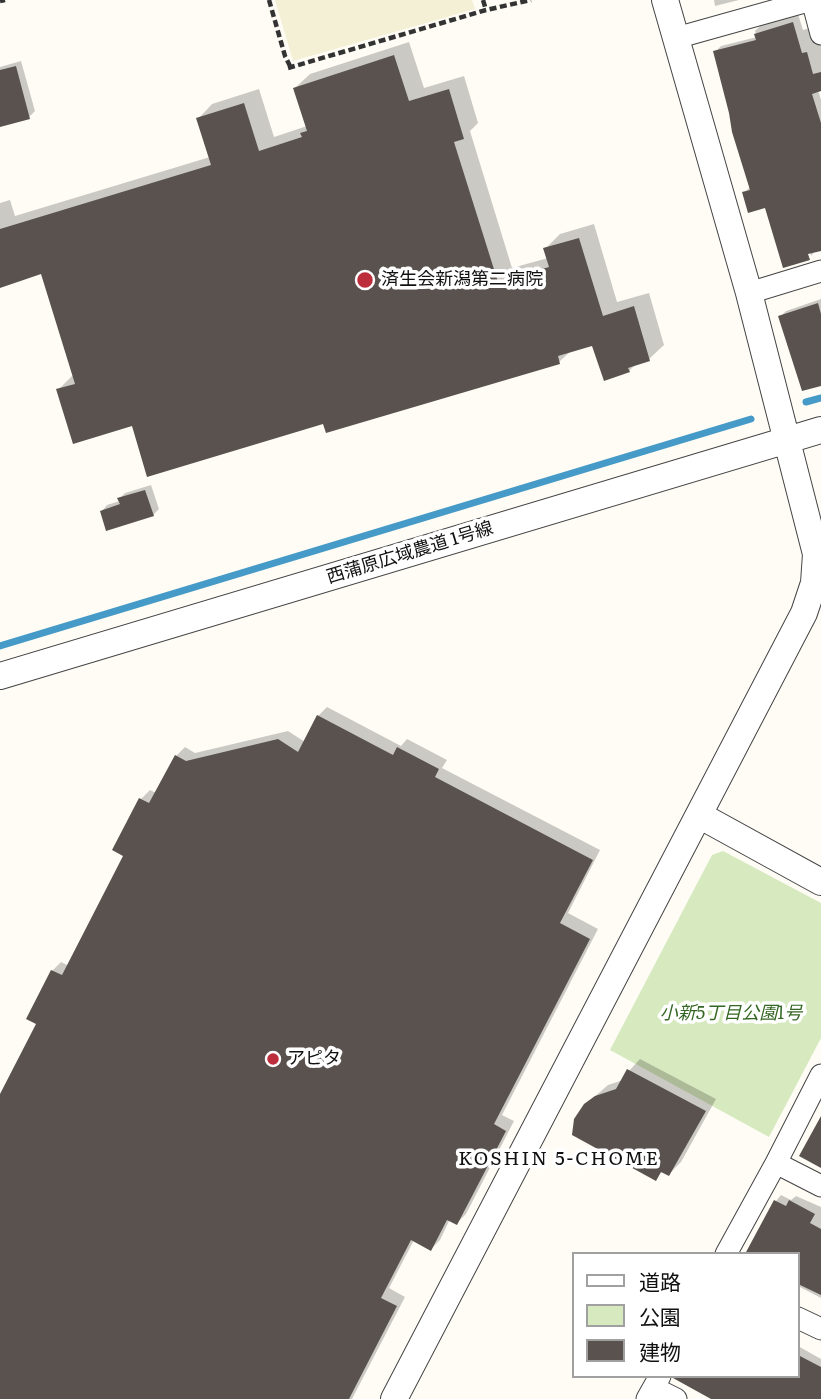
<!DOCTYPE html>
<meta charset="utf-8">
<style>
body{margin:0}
#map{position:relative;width:821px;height:1399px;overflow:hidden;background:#fefcf5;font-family:Literata,"Noto Sans JP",serif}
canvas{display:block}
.legend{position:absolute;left:572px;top:1252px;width:228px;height:126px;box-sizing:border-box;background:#fff;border:2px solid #a0a0a0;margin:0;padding:9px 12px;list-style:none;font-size:21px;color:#111}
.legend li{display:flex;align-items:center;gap:14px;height:35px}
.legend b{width:35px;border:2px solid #a0a0a0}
</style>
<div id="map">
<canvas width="821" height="1399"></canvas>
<ul class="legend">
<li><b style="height:9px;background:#fff"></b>道路</li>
<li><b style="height:19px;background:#d7e9bf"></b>公園</li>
<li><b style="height:19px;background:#59524e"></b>建物</li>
</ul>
</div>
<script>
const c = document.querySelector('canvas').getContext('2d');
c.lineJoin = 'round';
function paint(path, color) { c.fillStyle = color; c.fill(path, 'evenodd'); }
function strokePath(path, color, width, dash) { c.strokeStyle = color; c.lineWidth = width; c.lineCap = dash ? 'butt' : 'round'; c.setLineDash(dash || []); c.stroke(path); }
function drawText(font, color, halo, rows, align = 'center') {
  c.font = font + ' Literata,"Noto Sans JP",serif'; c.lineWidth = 7; c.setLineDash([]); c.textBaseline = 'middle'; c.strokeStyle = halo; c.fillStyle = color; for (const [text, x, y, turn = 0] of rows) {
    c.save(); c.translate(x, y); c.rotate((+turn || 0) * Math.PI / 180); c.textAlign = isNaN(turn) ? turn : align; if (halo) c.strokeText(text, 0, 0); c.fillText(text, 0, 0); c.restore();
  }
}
paint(new Path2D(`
 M 275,0 L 472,0 L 475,9 L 293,61 Z`), '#f4f0d6');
paint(new Path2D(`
 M 723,851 L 821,903 L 821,1038 L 769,1137 L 610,1050 L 712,855 Z`), '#d7e9bf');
paint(new Path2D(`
 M 714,0 L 739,0 L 715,6 Z
 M 798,14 L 803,30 L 813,27 L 818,38 L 821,39 L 821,89 L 818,90 L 821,100 L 821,249 L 815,251 L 811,256 L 808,245 L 804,246 L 809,258 L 785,266 L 766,206 L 750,211 L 744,193 L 751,186 L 740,155 L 715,52 L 721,46 L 757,37 L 755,31 L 761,25 Z
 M 409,42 L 424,88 L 464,76 L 478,123 L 470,131 L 512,268 L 548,258 L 545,249 L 560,234 L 594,224 L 617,302 L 649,293 L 664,345 L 649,359 L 636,364 L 629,371 L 593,344 L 572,350 L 559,362 L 133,424 L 58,390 L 74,374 L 42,272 L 0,286 L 0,203 L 10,200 L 15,216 L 210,157 L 198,119 L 212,104 L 259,89 L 274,137 L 307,126 L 295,88 L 310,74 Z
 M 21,61 L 35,111 L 29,117 L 0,125 L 0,67 Z
 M 821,299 L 821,384 L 780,317 L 786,311 Z
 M 151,485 L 159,509 L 153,515 L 102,511 L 107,505 L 120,501 L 119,499 L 125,493 Z
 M 327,707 L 401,746 L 407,739 L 447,760 L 442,768 L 600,850 L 568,913 L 598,929 L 502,1115 L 514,1121 L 466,1214 L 457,1223 L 450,1219 L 440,1240 L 431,1249 L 414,1240 L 389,1288 L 405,1297 L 352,1399 L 0,1399 L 0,1098 L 38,1023 L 52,971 L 61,962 L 69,966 L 126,856 L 114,850 L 141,799 L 150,790 L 156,793 L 176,756 L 185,747 L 195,753 L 288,731 L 305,742 L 318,716 Z
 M 640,1059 L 716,1099 L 681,1162 L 669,1174 L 663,1171 L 655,1178 L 585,1105 L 608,1085 L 623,1080 L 629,1071 Z
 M 781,1195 L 791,1200 L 796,1196 L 821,1207 L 821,1298 L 798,1286 L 798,1254 L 776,1201 Z
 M 798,1346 L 821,1359 L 821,1399 L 715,1399 L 798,1376 Z`), '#0003');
strokePath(new Path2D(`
 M 806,402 L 821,398
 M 0,646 L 751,419`), '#469ac7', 7);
paint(new Path2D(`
 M 793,22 L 802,53 L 807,52 L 813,74 L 821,72 L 821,91 L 812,94 L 821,123 L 821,251 L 808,254 L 810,260 L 783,268 L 765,208 L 748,213 L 742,192 L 750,190 L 732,132 L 729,113 L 713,51 L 756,40 L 754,34 Z
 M 394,55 L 409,101 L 449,89 L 464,139 L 454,142 L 498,282 L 549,267 L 543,248 L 579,238 L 603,316 L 634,306 L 650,361 L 628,368 L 630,372 L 604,381 L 592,346 L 558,356 L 560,364 L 326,433 L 323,424 L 147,477 L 132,426 L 73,444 L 56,389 L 75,384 L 41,274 L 0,288 L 0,229 L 211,165 L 196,118 L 244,103 L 259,151 L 302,137 L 300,133 L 307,131 L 293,88 Z
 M 16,66 L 30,119 L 0,127 L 0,70 Z
 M 818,303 L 821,314 L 821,386 L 802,391 L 778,316 Z
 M 145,490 L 154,516 L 106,531 L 100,511 L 120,504 L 117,498 Z
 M 317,715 L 393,755 L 397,747 L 439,769 L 435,777 L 593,860 L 560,923 L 590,939 L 494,1124 L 506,1131 L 457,1225 L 447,1220 L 431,1251 L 411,1240 L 381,1298 L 397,1306 L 349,1399 L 0,1399 L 0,1094 L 36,1024 L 26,1019 L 51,970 L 62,975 L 123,856 L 112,850 L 139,798 L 149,803 L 175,755 L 186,761 L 278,739 L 298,752 Z
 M 627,1069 L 706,1111 L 669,1176 L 661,1172 L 656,1181 L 572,1135 L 574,1119 L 584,1104 L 595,1096 L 616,1089 Z
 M 821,1116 L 821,1168 L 799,1156 Z
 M 774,1200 L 786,1206 L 789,1200 L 815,1214 L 810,1223 L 821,1229 L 821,1295 L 798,1284 L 798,1254 L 745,1254 Z
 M 798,1355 L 821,1367 L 821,1399 L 711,1399 L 673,1378 L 673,1376 L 798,1376 Z`), '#59524e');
const minor = new Path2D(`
 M 812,0 L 821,34
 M 676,38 L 812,0
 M 749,293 L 821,271
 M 776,1163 L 821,1186
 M 726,1254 L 776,1163 L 821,1075
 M 798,1318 L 821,1329
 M 654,1388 L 676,1399
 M 647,1399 L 660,1376`);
const tertiary = new Path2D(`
 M 0,676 L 821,430
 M 699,815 L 821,882
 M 394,1399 L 804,613 L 814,583 L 816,554 L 749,293 L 665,0`);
strokePath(minor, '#444', 23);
strokePath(tertiary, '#444', 28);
strokePath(new Path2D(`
 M 269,0 L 285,56 L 291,68
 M 483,0 L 486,10
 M 0,1 L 5,0
 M 288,68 L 486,10 L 531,0`), '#333', 4.5, [7, 3.5]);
strokePath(minor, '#fff', 21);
strokePath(tertiary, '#fff', 26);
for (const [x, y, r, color] of [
 [365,280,9,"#bc2e3b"],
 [273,1059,7,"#bc2e3b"]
]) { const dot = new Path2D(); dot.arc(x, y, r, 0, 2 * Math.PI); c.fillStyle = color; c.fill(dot); strokePath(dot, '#fff', 2.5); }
drawText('18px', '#111', '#fff', [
 ["済生会新潟第二病院",381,280],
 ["アピタ",287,1059]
], 'left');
drawText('18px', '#111', '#fff', [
 ["西蒲原広域農道 1号線",410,553,-17]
]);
drawText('italic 18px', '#346723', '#fff', [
 ["小新5丁目公園1号",731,1014]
]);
c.letterSpacing = '2px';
drawText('19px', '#111', '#fff', [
 ["KOSHIN 5-CHOME",559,1159]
]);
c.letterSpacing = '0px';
</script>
